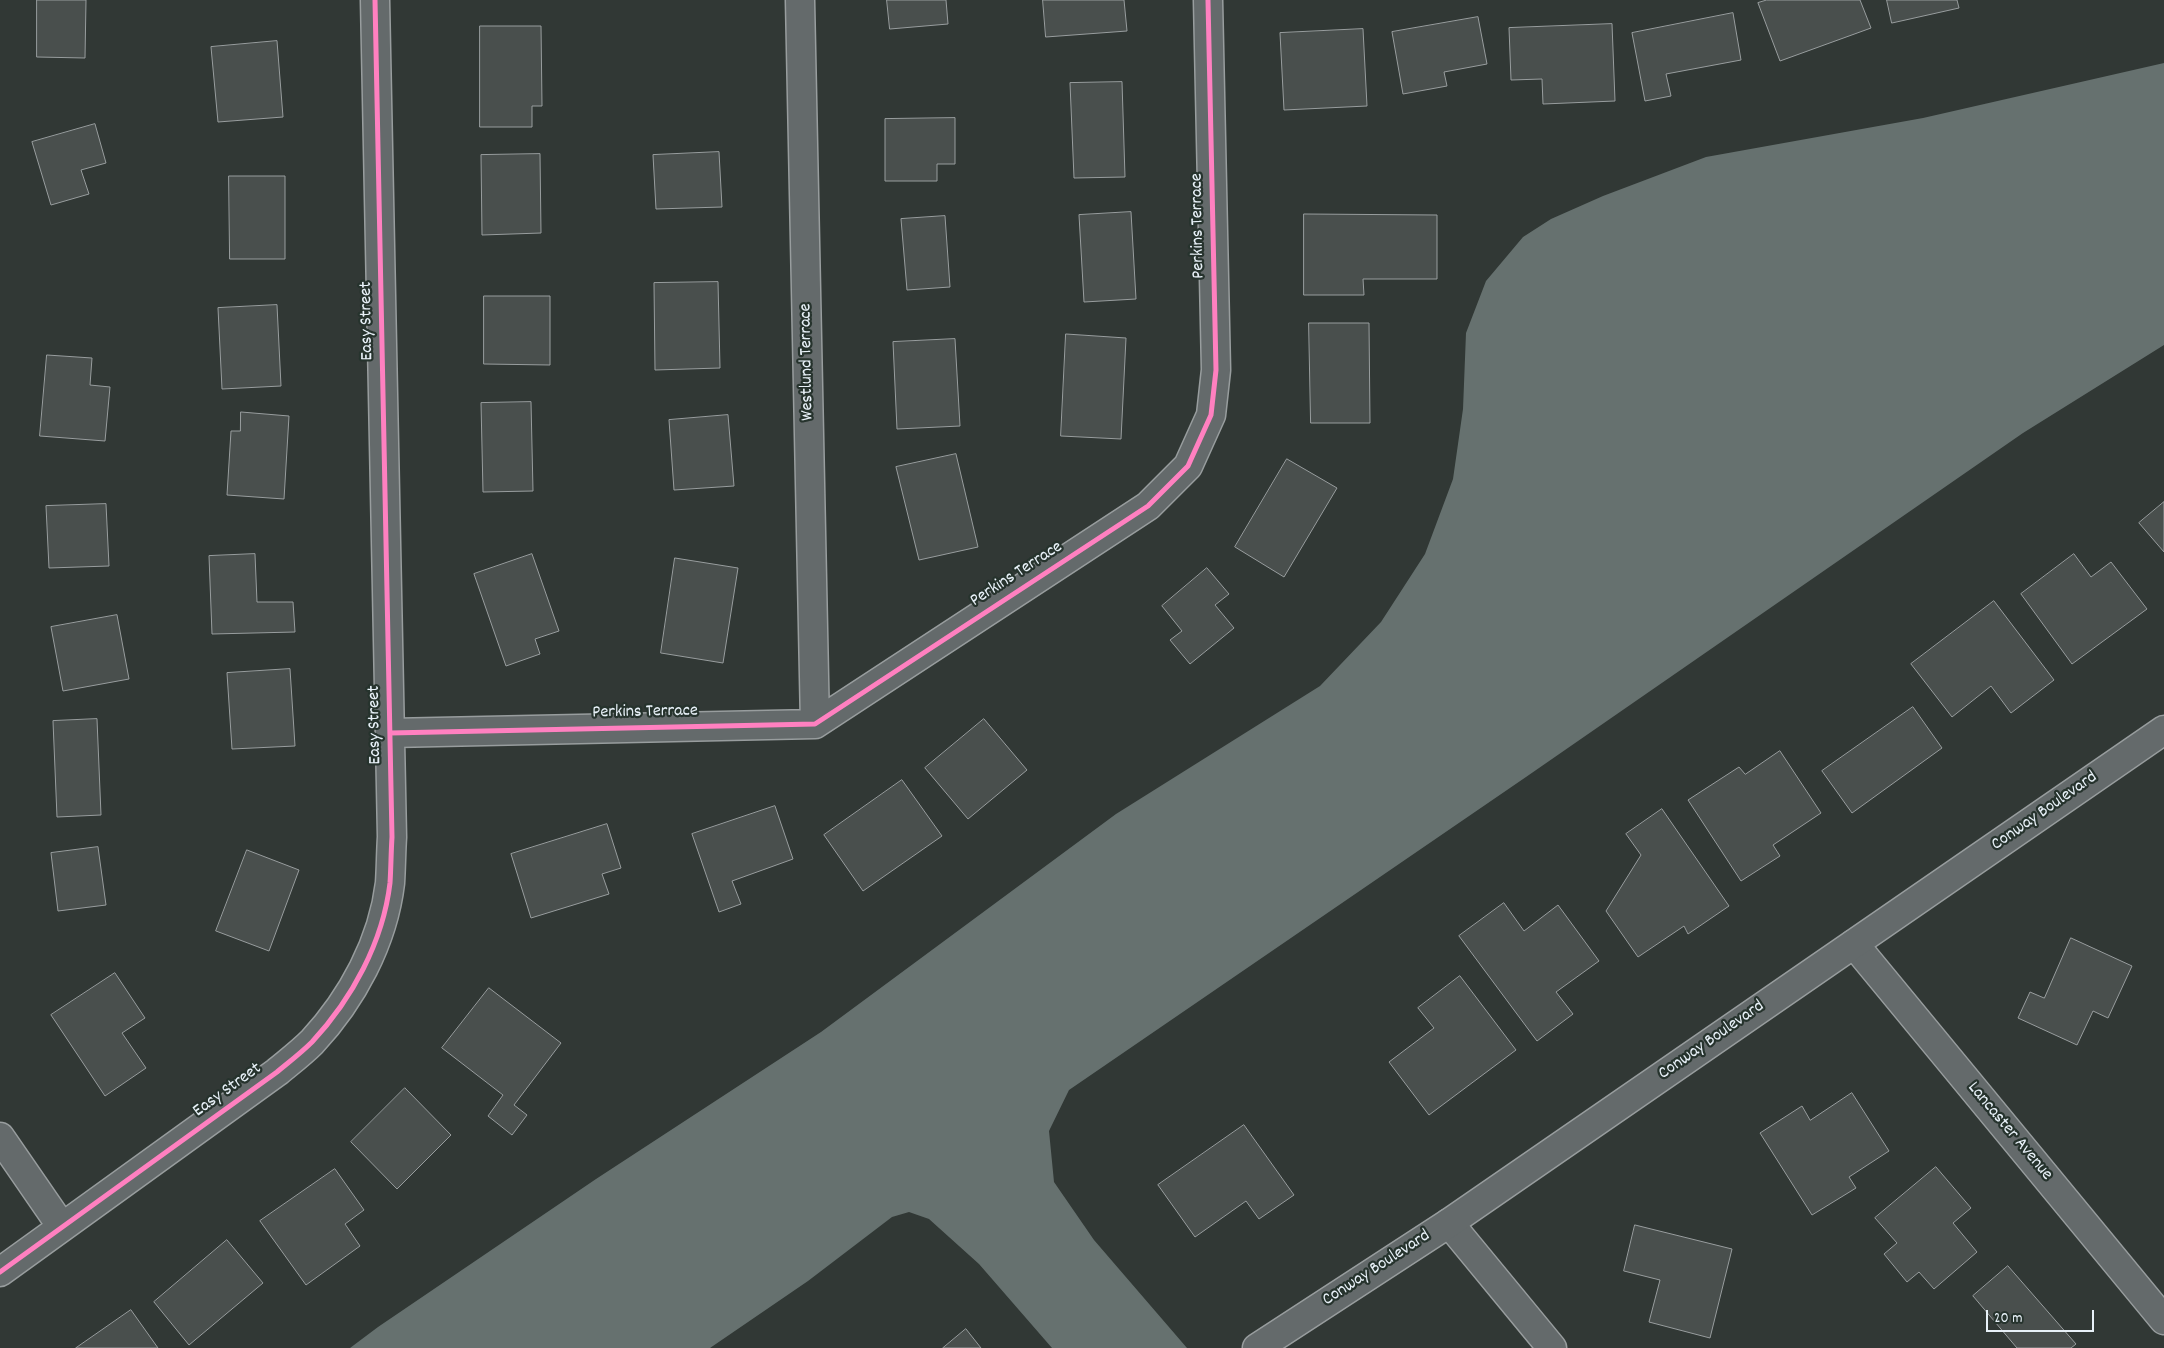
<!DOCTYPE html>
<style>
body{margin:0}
#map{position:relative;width:2164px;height:1348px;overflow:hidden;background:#313835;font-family:Dekko,sans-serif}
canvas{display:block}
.scale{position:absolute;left:1986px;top:1310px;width:108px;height:22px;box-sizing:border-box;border:2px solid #e8f1f8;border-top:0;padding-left:6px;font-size:15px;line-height:18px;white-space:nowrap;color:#e8f1f8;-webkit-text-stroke:4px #26332d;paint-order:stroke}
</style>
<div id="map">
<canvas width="2164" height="1348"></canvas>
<div class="scale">20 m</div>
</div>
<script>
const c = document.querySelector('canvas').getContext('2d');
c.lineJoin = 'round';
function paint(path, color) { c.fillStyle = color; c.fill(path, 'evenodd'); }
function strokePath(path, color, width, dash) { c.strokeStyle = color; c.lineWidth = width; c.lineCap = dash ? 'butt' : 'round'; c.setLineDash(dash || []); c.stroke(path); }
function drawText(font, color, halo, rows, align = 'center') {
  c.font = font + ' Dekko,sans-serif'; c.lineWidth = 4.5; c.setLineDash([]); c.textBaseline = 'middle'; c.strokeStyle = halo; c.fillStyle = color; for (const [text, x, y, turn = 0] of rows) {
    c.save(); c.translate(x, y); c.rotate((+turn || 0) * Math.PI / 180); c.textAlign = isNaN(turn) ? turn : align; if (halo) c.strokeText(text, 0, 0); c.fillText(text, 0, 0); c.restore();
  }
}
paint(new Path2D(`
 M 2164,63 L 2164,345 L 2023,433 L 1526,777 L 1069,1090 L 1049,1131 L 1054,1182 L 1094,1240 L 1187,1348 L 1052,1348 L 979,1264 L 929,1219 L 909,1212 L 892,1217 L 808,1281 L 710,1348 L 350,1348 L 378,1327 L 596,1179 L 821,1032 L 1116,814 L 1320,686 L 1381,622 L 1425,554 L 1453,479 L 1463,409 L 1466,333 L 1486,281 L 1523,237 L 1551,219 L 1603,196 L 1706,157 L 1923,118 Z`), '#66716f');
const building = new Path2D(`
 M 37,0 L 86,0 L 85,58 L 37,57 Z
 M 887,0 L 946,0 L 948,24 L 890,29 Z
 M 1043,0 L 1124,0 L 1127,31 L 1046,37 Z
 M 1767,0 L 1860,0 L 1871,28 L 1780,61 L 1758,3 Z
 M 1887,0 L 1957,0 L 1959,8 L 1892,23 Z
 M 1733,13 L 1741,60 L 1666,74 L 1671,96 L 1645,101 L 1632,33 Z
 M 1478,17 L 1487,64 L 1444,72 L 1447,86 L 1403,94 L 1392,32 Z
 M 1612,24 L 1615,101 L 1543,104 L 1542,79 L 1511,80 L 1509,28 Z
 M 480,26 L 541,26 L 542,106 L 532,106 L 532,127 L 480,127 Z
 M 1363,29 L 1367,106 L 1284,110 L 1280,33 Z
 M 277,41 L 283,117 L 218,122 L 211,47 Z
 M 1122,82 L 1125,177 L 1074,178 L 1070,83 Z
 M 955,118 L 955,164 L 937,164 L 937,181 L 885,181 L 885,119 Z
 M 95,124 L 106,163 L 81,170 L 89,194 L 51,205 L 32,142 Z
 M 719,152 L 722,207 L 656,209 L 653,155 Z
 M 540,154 L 541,233 L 482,235 L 481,155 Z
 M 229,176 L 285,176 L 285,259 L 230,259 Z
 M 1131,212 L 1136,299 L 1084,302 L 1079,215 Z
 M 1304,214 L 1437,215 L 1437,279 L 1363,279 L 1364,295 L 1304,295 Z
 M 945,216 L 950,287 L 907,290 L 901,219 Z
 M 718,282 L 720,368 L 655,370 L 654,283 Z
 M 484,296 L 550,296 L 550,365 L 484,364 Z
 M 277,305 L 281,386 L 222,389 L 218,308 Z
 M 1309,323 L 1369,323 L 1370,423 L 1311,423 Z
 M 1066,334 L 1126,338 L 1121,439 L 1061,436 Z
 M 955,339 L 960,426 L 897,429 L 893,342 Z
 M 47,355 L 92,358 L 90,385 L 110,387 L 105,441 L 40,436 Z
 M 531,402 L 533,491 L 483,492 L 481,403 Z
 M 241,412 L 289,416 L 284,499 L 227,495 L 231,431 L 240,431 Z
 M 728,415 L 734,486 L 674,490 L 669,420 Z
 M 956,454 L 978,547 L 919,560 L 896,467 Z
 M 1287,459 L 1337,488 L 1284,577 L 1235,547 Z
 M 2164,502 L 2164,552 L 2139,523 Z
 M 106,504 L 109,566 L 49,568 L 46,506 Z
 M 255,554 L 257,602 L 293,602 L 295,632 L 212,634 L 209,556 Z
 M 532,554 L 559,631 L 535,639 L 540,654 L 506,666 L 474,574 Z
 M 2074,554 L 2091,577 L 2111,562 L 2147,609 L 2072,664 L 2021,594 Z
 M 675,558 L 738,568 L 723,663 L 661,653 Z
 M 1207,568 L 1229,594 L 1215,605 L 1234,628 L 1190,664 L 1170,640 L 1182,631 L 1162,606 Z
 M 1994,601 L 2054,680 L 2011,713 L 1991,686 L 1952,717 L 1911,664 Z
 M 117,615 L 129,679 L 63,691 L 51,627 Z
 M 290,669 L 295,746 L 232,749 L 227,673 Z
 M 1913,707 L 1942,748 L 1852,813 L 1822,771 Z
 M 97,719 L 101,815 L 57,817 L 53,721 Z
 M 984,719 L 1027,770 L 968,819 L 925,768 Z
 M 1780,751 L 1821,813 L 1773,845 L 1780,856 L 1741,881 L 1688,800 L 1739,767 L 1745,774 Z
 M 902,780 L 942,836 L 863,891 L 824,835 Z
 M 775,806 L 793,859 L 732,881 L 741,904 L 719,912 L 692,834 Z
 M 1662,809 L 1729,906 L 1688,934 L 1684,926 L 1638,957 L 1606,911 L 1641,855 L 1626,834 Z
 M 607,824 L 621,868 L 602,874 L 609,894 L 531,918 L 511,854 Z
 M 98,847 L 106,905 L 58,911 L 51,853 Z
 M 247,850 L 299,870 L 269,951 L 216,931 Z
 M 1504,903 L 1524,931 L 1558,905 L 1599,961 L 1556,992 L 1573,1014 L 1537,1041 L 1459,936 Z
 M 2071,938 L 2132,966 L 2108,1018 L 2093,1011 L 2077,1045 L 2018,1018 L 2030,992 L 2044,998 Z
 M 115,973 L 145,1018 L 122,1033 L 146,1068 L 105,1096 L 51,1015 Z
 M 1460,976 L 1516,1050 L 1429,1115 L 1389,1062 L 1434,1028 L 1418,1008 Z
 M 489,988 L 561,1043 L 514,1105 L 527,1115 L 512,1135 L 488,1116 L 503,1095 L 442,1048 Z
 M 405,1088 L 451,1135 L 397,1189 L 351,1142 Z
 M 1852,1093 L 1889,1151 L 1849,1177 L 1856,1188 L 1812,1215 L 1760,1133 L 1802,1106 L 1810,1120 Z
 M 1244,1125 L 1294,1195 L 1259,1219 L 1246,1201 L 1195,1237 L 1158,1185 Z
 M 1936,1167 L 1971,1208 L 1953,1223 L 1977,1252 L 1934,1289 L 1919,1272 L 1907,1282 L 1884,1254 L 1897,1243 L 1875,1218 Z
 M 335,1169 L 364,1210 L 345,1224 L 360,1246 L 306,1285 L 260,1221 Z
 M 1635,1225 L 1732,1249 L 1710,1338 L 1649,1322 L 1660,1280 L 1624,1271 Z
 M 227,1240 L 263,1283 L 189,1345 L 154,1302 Z
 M 2008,1266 L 2076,1344 L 2071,1348 L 2017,1348 L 1973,1296 Z
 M 131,1310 L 158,1348 L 76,1348 Z
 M 966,1329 L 981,1348 L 943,1348 Z`);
paint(building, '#494f4d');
strokePath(building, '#989d9e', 1);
const street = new Path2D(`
 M 800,0 L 815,724
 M 390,733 L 815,724 L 1148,506 L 1188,466 L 1211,415 L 1216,370 L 1208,0
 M 1854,944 L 2164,1320
 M 0,1137 L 62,1227
 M 1449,1223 L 1552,1348
 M 0,1272 L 277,1072 C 289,1062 301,1053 312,1042 C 352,999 383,942 390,883 C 391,868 391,852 392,837 L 375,0`);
const secondary = new Path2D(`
 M 1257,1348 L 1449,1223 L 2164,730`);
strokePath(street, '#989d9e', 31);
strokePath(secondary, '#989d9e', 31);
strokePath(street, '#646a6b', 28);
strokePath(secondary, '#646a6b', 28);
strokePath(new Path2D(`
 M 390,733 L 815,724 L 1148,506 L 1188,466 L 1211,415 L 1216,370 L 1208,0
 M 0,1272 L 277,1072 C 289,1062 301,1053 312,1042 C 352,999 383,942 390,883 C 391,868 391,852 392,837 L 375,0`), '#ff80c0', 5);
drawText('18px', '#e8f1f8', '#26332d', [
 ["Perkins Terrace",1199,226,-91],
 ["Easy Street",368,321,-91],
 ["Westlund Terrace",808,362,-91],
 ["Perkins Terrace",1017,575,-33],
 ["Perkins Terrace",645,713,-1],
 ["Easy Street",376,725,-91],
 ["Conway Boulevard",2045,812,-35],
 ["Conway Boulevard",1712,1041,-35],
 ["Easy Street",228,1091,-36],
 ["Lancaster Avenue",2009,1132,50],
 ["Conway Boulevard",1377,1269,-33]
]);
</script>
